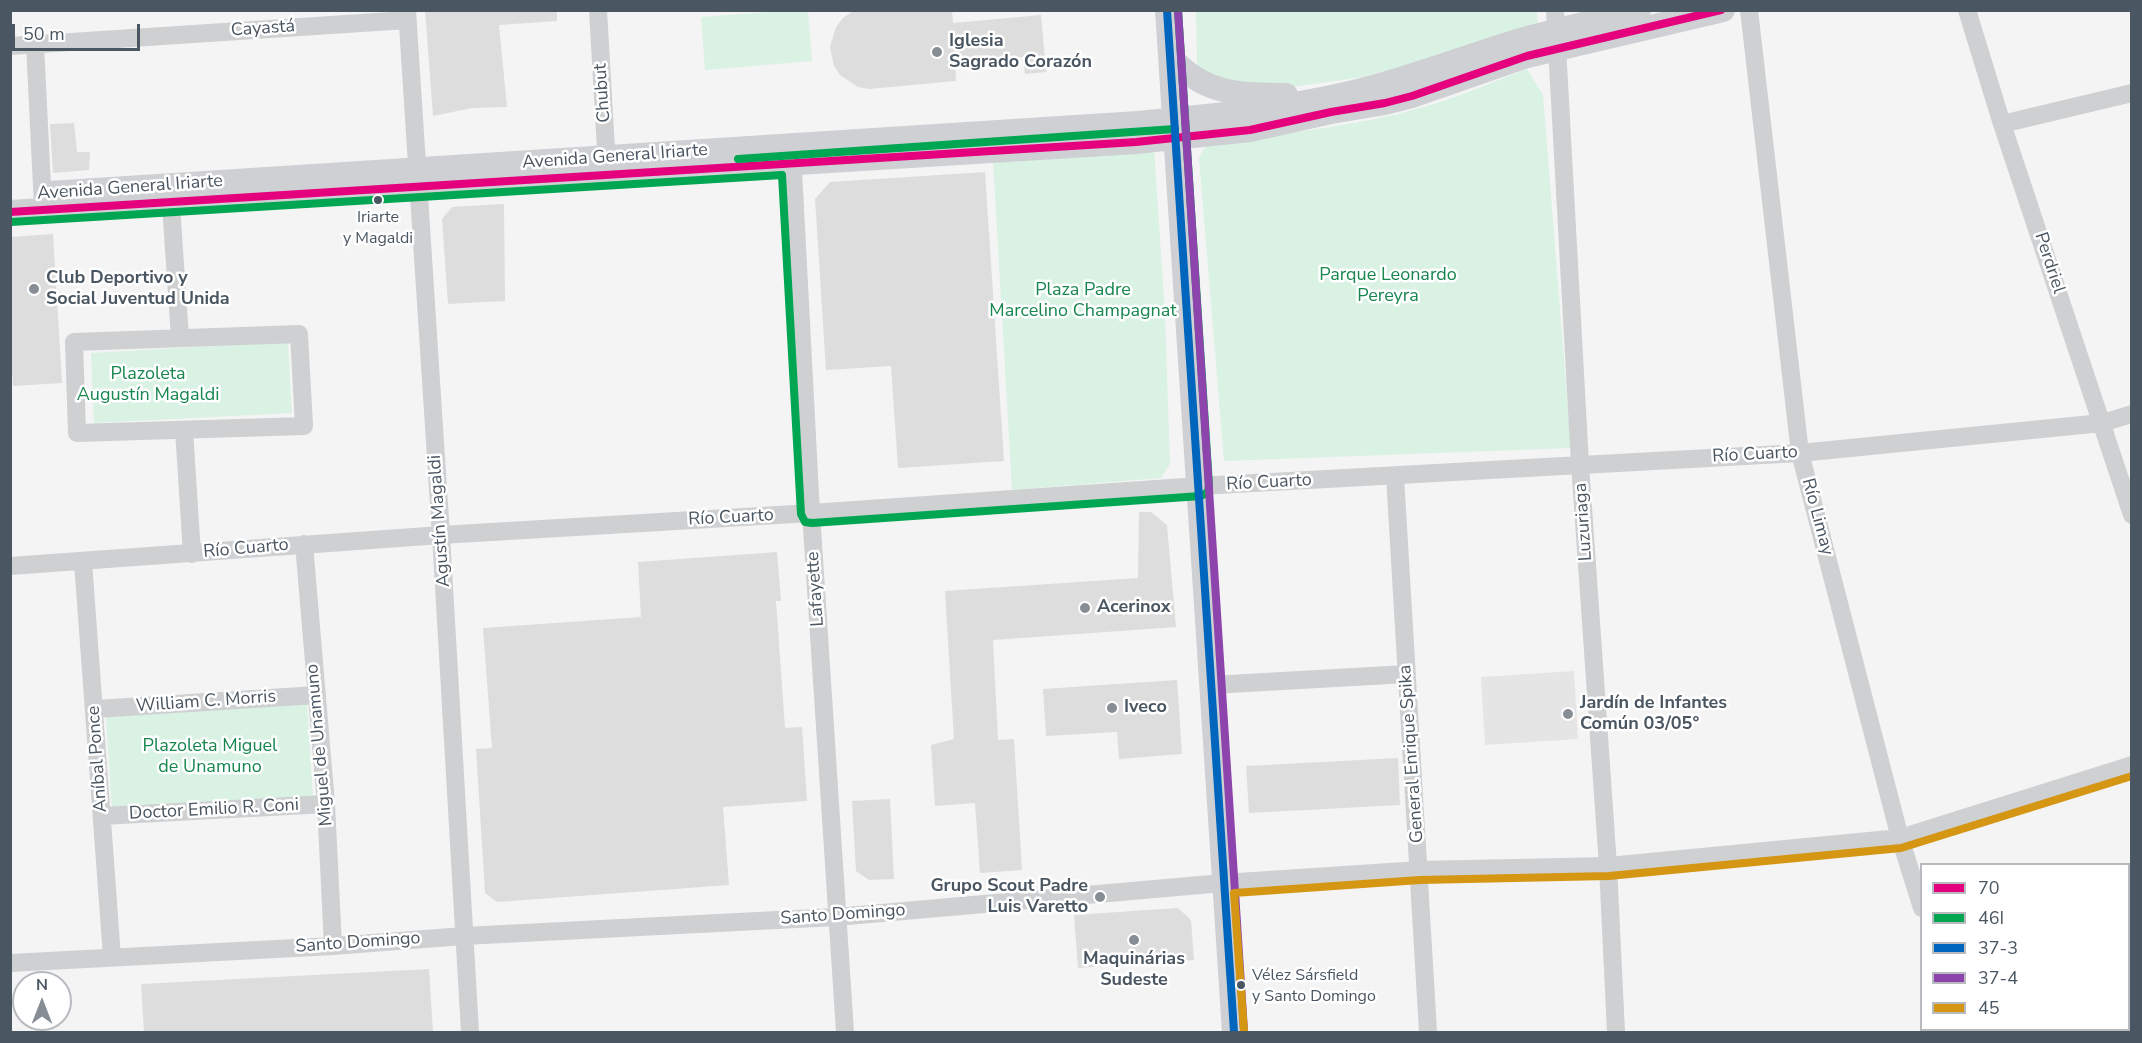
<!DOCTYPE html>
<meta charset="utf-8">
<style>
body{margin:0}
#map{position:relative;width:2142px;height:1043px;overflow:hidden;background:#f4f4f4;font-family:"Nunito Sans",sans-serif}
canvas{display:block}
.frame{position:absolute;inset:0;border:12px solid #4a5661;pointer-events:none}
.legend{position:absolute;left:1920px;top:863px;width:210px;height:168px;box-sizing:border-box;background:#fff;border:2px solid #b7bbc0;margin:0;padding:8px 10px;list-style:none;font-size:18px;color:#4a5661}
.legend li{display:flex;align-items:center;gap:12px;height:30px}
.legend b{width:30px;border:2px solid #b7bbc0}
.north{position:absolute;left:12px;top:971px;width:60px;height:60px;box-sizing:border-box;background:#fff;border:2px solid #b7bbc0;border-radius:50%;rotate:0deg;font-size:16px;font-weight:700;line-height:24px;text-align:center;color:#4a5661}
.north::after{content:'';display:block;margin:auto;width:21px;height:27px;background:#868d94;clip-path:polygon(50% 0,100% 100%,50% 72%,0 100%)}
.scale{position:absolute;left:12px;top:24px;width:128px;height:27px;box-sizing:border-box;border:3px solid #4a5661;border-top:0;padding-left:8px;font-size:18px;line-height:21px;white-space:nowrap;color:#4a5661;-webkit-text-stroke:4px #fff;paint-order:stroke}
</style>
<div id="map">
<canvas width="2142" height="1043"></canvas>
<div class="frame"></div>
<ul class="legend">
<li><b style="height:8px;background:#e5007d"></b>70</li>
<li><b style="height:8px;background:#00a651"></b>46I</li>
<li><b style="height:8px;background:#0065bd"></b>37-3</li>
<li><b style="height:8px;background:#8e44ad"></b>37-4</li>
<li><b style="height:8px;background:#d49613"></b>45</li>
</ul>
<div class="north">N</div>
<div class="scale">50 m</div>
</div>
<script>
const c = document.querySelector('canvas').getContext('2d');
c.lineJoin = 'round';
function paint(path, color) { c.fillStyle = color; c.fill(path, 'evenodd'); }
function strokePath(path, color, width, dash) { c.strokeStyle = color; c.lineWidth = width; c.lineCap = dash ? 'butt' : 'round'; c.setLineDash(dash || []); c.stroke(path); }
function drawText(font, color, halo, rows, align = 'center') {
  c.font = font + ' "Nunito Sans",sans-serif'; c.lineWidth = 5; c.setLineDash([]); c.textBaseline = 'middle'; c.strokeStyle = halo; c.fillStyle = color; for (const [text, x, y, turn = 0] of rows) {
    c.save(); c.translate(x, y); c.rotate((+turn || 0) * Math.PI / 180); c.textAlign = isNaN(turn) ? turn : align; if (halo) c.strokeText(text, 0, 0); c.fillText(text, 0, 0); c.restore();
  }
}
paint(new Path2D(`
 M 1574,671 L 1578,739 L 1485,745 L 1481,677 Z`), '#e6e5e6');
paint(new Path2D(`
 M 784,11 L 808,11 L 812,61 L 705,70 L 701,17 Z
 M 1196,11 L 1537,11 L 1538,28 L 1363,77 L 1271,90 L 1202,74 L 1197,64 Z
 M 1527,69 L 1543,95 L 1571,448 L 1224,461 L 1199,158 L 1207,143 C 1279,134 1354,127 1424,107 C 1459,97 1493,82 1527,69 Z
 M 1154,148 L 1165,314 L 1170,464 L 1161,478 L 1012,490 L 993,160 Z
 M 288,342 L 292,413 L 94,423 L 91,353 Z
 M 307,704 L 313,797 L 112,810 L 106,717 Z`), '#d9f2e3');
paint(new Path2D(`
 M 425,10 L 557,10 L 557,21 L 499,25 L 507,107 L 472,108 L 433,116 Z
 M 855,10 L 952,10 L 953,23 L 1041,15 L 1046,72 L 1025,74 L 1023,57 L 955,63 L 956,81 L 869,89 L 858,87 L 840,75 L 834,66 L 830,47 L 836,27 L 843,18 Z
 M 74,123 L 77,152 L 90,152 L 89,170 L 53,173 L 50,124 Z
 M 985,172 L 1004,461 L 898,468 L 891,366 L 826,370 L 815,199 L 830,182 Z
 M 504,204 L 505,301 L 448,304 L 442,219 L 452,207 Z
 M 53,234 L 62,383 L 13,386 L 10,341 L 10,237 Z
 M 1139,512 L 1151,512 L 1167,525 L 1176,627 L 993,640 L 998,740 L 1014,739 L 1022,870 L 980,873 L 975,803 L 935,806 L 931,745 L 954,739 L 945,591 L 1138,578 Z
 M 777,552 L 781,601 L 776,601 L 785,728 L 802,727 L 807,801 L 723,807 L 729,885 L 497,902 L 485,893 L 476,749 L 492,748 L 483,628 L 641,617 L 638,562 Z
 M 1177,680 L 1182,754 L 1119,759 L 1117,732 L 1046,736 L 1043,689 Z
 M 1398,758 L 1400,805 L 1249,813 L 1246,766 Z
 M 890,799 L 894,879 L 869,880 L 856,871 L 852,801 Z
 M 1178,908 L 1191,920 L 1194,960 L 1078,968 L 1074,915 Z
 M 429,969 L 433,1032 L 144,1032 L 141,984 Z`), '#ddddde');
strokePath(new Path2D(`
 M 407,10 L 441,535 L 470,1032
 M 598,10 L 607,167
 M 1555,10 L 1580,464 L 1608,866 L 1616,1032
 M 1749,10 L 1800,453 L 1900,838 L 1922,908
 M 1967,10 L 2002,124 L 2132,515
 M 35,44 L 43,207
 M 10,46 L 407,20
 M 2002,124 L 2132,93
 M 792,151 L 811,513 L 845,1032
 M 170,190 L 180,338
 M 299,334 L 304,426 L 77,433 L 74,342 Z
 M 184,430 L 192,554
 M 1395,476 L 1428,1032
 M 304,544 L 326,804 L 333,946
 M 83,562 L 112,957
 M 10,566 L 441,535 L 811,513 L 1199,486 L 1800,453 L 2102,423 L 2132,414
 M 1211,685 L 1407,674
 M 96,709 L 317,695
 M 102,816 L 326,804
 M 10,963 L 333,946 L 464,936 L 836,917 L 1223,883 L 1420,870 L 1608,866 L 1900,838 L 2132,765
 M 1958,1030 L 1959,1032`), '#ced0d2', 18);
strokePath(new Path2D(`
 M 1167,10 L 1234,1032
 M 1170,56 C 1202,94 1239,95 1286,95
 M 49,193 L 1138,123 C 1211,116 1283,109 1354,92 C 1412,78 1467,56 1524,39 C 1562,29 1600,20 1639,10
 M 10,212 L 1136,142 L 1250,130 L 1331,112 L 1385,103 L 1412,96 L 1527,56 L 1723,10`), '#ced0d4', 24);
strokePath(new Path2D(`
 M 10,212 L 1136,142 L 1250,130 L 1331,112 L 1385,103 L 1412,96 L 1527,56 L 1721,10`), '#e5007d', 8);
strokePath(new Path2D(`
 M 738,159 L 1175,129
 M 11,222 L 782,175 L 801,514 L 805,522 L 812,523 L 1201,496 L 1208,492 L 1209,485 L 1178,10`), '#00a651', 8);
strokePath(new Path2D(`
 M 1167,10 L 1234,1032`), '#0065bd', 8);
strokePath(new Path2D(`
 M 1178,10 L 1244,1031`), '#8e44ad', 8);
strokePath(new Path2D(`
 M 1244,1031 L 1234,893 L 1420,880 L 1609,876 L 1901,848 L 2132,776`), '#d49613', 8);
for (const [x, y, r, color] of [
 [937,52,6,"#868d94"],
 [378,200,5,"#4a5661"],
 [34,289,6,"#868d94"],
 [1085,608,6,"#868d94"],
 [1112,708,6,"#868d94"],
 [1568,714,6,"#868d94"],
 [1100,897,6,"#868d94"],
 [1134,940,6,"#868d94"],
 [1241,985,5,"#4a5661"]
]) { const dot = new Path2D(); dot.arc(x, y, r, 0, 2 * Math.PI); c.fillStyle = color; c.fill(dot); strokePath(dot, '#fff', 2); }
drawText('16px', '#4a5661', '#fff', [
 ["Iriarte",378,218],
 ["y Magaldi",378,239],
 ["Vélez Sársfield",1252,976,"left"],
 ["y Santo Domingo",1252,997,"left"]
]);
drawText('18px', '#4a5661', '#fff', [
 ["Cayastá",263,29,-4],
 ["Chubut",603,93,-94],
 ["Avenida General Iriarte",615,157,-4],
 ["Avenida General Iriarte",130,188,-4],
 ["Perdriel",2049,263,72],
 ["Río Cuarto",1755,455,-3],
 ["Río Cuarto",1269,483,-3],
 ["Río Limay",1817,517,75],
 ["Río Cuarto",731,518,-3],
 ["Agustín Magaldi",440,521,-94],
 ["Luzuriaga",1584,522,-94],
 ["Río Cuarto",246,549,-5],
 ["Lafayette",816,589,-94],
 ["William C. Morris",206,702,-4],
 ["Miguel de Unamuno",320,745,-95],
 ["General Enrique Spika",1412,754,-94],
 ["Aníbal Ponce",98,759,-94],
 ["Doctor Emilio R. Coni",214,810,-3],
 ["Santo Domingo",843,915,-4],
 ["Santo Domingo",358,943,-4]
]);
drawText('bold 18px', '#4a5661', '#fff', [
 ["Iglesia",949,42],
 ["Sagrado Corazón",949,63],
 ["Club Deportivo y",46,279],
 ["Social Juventud Unida",46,300],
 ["Acerinox",1097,608],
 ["Jardín de Infantes",1580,704],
 ["Común 03/05°",1580,725],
 ["Iveco",1124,708],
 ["Grupo Scout Padre",1088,887,"right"],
 ["Luis Varetto",1088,908,"right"],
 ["Maquinárias",1134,960,"center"],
 ["Sudeste",1134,981,"center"]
], 'left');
drawText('18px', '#17864f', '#fff', [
 ["Parque Leonardo",1388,276],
 ["Pereyra",1388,297],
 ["Plaza Padre",1083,291],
 ["Marcelino Champagnat",1083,312],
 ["Plazoleta",148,375],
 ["Augustín Magaldi",148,396],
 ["Plazoleta Miguel",210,747],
 ["de Unamuno",210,768]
]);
</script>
